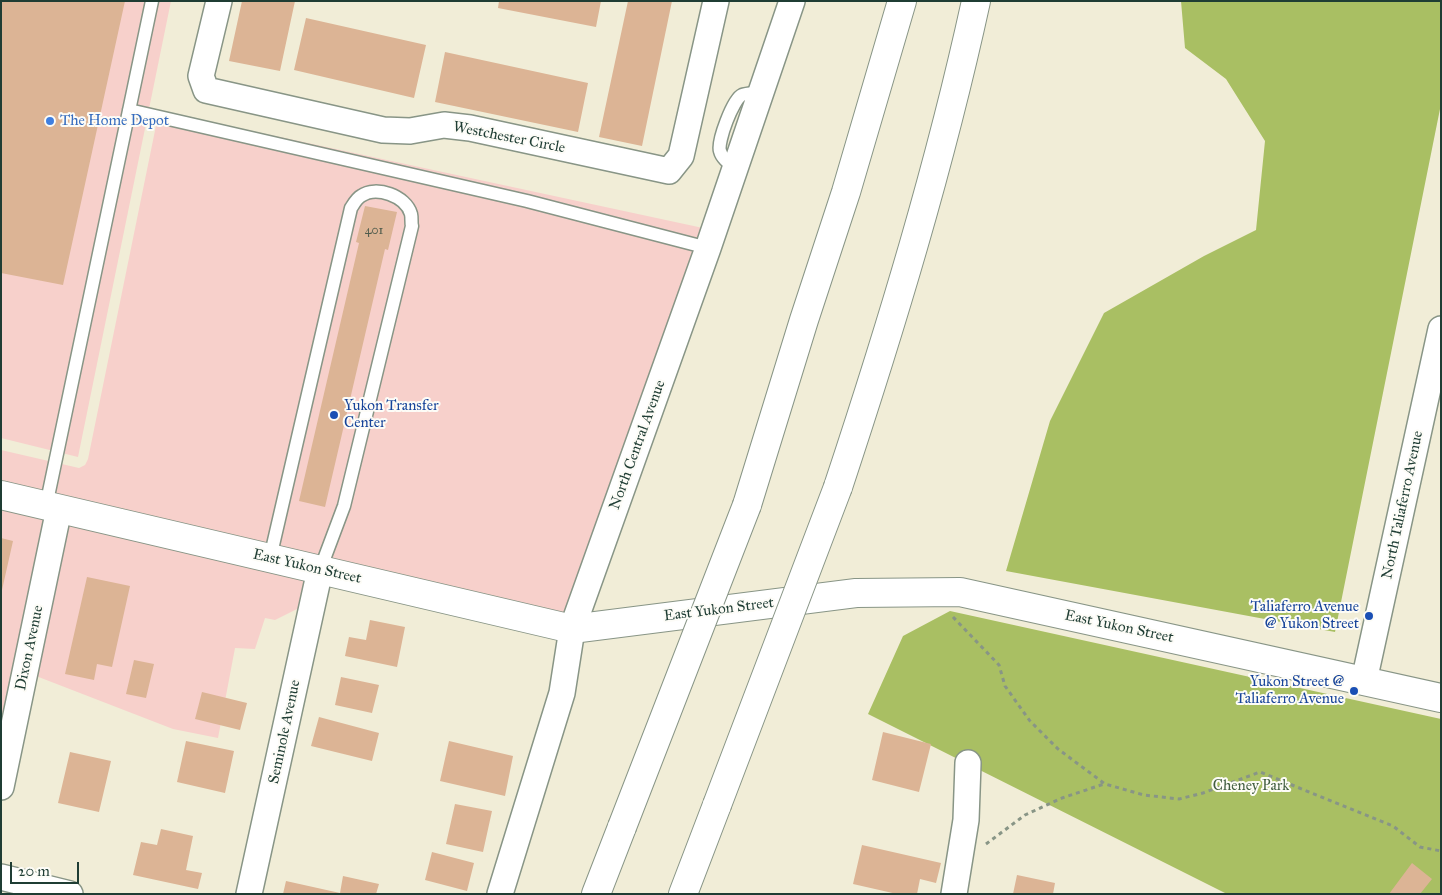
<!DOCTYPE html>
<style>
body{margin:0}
#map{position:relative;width:1442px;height:895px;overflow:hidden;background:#f1edd7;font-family:"IM FELL Great Primer",serif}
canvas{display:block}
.frame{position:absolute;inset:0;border:2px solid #1f3d34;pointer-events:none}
.scale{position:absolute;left:10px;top:862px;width:69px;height:22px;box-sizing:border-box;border:2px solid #1f3d34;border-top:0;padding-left:6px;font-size:15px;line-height:18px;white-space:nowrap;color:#1f3d34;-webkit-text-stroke:4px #fdfcf7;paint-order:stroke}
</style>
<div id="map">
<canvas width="1442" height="895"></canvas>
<div class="frame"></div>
<div class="scale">20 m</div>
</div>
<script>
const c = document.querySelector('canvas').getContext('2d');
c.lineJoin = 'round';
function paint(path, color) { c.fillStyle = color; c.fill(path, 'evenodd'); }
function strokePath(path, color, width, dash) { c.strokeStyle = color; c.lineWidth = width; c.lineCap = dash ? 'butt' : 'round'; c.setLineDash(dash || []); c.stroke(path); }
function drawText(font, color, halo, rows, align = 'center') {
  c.font = font + ' "IM FELL Great Primer",serif'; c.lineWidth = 4; c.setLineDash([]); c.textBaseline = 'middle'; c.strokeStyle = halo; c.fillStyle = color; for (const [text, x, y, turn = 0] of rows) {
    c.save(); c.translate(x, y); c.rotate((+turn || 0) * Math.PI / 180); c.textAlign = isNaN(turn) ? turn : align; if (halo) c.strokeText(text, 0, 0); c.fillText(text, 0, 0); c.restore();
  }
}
paint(new Path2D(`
 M 1,1 L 171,1 L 78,457 L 1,438 Z
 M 159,111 L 703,228 L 565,613 L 1,481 L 1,450 L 79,468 L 85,465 L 88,459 Z
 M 1,509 L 45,519 L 1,728 Z
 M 68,525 L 305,581 L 299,608 L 275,620 L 265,618 L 255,649 L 235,648 L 218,738 L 173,729 L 36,676 Z`), '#f7d0cb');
paint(new Path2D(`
 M 1181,1 L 1441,1 L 1441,104 L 1335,632 L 1006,571 L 1050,421 L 1104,313 L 1204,256 L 1256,230 L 1265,141 L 1226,79 L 1185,48 Z
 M 950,611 L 1441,719 L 1441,894 L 1227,894 L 868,714 L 903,636 Z`), '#a9bf63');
paint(new Path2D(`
 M 1,1 L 125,1 L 63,285 L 1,273 Z
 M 242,1 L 295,1 L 280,71 L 229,61 Z
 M 499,1 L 601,1 L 596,27 L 498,8 Z
 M 628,1 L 672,1 L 642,146 L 599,137 Z
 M 306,18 L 426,45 L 414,98 L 294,70 Z
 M 445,52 L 588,83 L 578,132 L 435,102 Z
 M 365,206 L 397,212 L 388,250 L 385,249 L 325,507 L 299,501 L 359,243 L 356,242 Z
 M 1,538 L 13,541 L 2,590 L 1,590 Z
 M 87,577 L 130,586 L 112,667 L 97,664 L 94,680 L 65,674 Z
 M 370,620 L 405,627 L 397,667 L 345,656 L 349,637 L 366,640 Z
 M 134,660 L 154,664 L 146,698 L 126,694 Z
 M 341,677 L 379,685 L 372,713 L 335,705 Z
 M 202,692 L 247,703 L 240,730 L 195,719 Z
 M 319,717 L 379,733 L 372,761 L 311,746 Z
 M 883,732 L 931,744 L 919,792 L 872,780 Z
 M 186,741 L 234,751 L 225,793 L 177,782 Z
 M 449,741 L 513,756 L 505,796 L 440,781 Z
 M 70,752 L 111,761 L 99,812 L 58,803 Z
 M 455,804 L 492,811 L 483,852 L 446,844 Z
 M 161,829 L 193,836 L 186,870 L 202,873 L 198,889 L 133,875 L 141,842 L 157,845 Z
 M 862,845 L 941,863 L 936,883 L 920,879 L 917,894 L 897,894 L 853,884 Z
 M 432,852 L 474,863 L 467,891 L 425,880 Z
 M 1412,863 L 1432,879 L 1420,894 L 1389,894 Z
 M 1017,875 L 1055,883 L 1053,894 L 1013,894 Z
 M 343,876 L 379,884 L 376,894 L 283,894 L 286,881 L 340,893 Z`), '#dcb495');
const service = new Path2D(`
 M 129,110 L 527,201 L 708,248
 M 736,168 C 729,163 722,159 720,151 C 717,142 733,99 742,95 C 747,93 756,93 761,92
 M 46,506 L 152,1
 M 270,558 L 351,208 C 353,205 357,198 361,196 C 376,185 406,196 411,214 C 412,218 411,223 412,226 L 344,506 L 320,570`);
const minor = new Path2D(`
 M 219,1 L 201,76 L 206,90 L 383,130 L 410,131 L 444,125 L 470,128 L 669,171 L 681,156 L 716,1
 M 1364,681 L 1441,329
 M 1,787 L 59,509
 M 1,877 L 70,894
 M 249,894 L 320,570
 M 500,894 L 562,693 L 572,629 L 708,248 L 792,1
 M 954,894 L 966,820 L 968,763`);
const tertiary = new Path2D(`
 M 1,495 L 572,629 L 856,593 L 960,592 L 1441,698`);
const motorway = new Path2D(`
 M 838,487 C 891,327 940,166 976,1
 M 747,505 L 804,320 L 846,192 L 902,1
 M 596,894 L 622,827
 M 683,894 L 717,805`);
strokePath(service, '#889586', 15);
strokePath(minor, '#889586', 28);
strokePath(tertiary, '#889586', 30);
strokePath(motorway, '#889586', 30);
strokePath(new Path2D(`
 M 953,617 L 999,665 L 1005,686 L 1030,721 L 1058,749 L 1105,784 L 1144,795 L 1179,799 L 1203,793 L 1260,772 L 1393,826 L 1420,847 L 1441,851
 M 986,844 L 1025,815 L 1062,798 L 1104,784`), '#889586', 3, [4, 4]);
strokePath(service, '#fff', 12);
strokePath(minor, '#fff', 25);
strokePath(tertiary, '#fff', 28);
strokePath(motorway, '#fff', 28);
const motorwayBridge = new Path2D(`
 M 717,805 L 838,487
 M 622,827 L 747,505`);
strokePath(motorwayBridge, '#889586', 30, []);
strokePath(motorwayBridge, '#fff', 28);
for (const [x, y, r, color] of [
 [50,121,5,"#3f7fe0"],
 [334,415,5,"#1a4fb4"],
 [1369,616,5,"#1a4fb4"],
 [1354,691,5,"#1a4fb4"]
]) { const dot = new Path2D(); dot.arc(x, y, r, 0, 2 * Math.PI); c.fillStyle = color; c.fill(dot); strokePath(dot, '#fdfcf7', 2); }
drawText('12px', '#4e5b4c', null, [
 ["401",374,231]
]);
drawText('15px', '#366cbe', '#fdfcf7', [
 ["The Home Depot",60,121]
], 'left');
drawText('15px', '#1f3d34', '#fdfcf7', [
 ["Westchester Circle",509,138,11],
 ["North Central Avenue",638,445,-70],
 ["North Taliaferro Avenue",1403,505,-78],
 ["East Yukon Street",307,567,13],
 ["East Yukon Street",719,610,-7],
 ["East Yukon Street",1119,627,12],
 ["Dixon Avenue",30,648,-78],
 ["Seminole Avenue",285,732,-78]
]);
drawText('15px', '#164399', '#fdfcf7', [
 ["Yukon Transfer",344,406,"left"],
 ["Center",344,423,"left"],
 ["Taliaferro Avenue",1359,607],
 ["@ Yukon Street",1359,624],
 ["Yukon Street @",1344,682],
 ["Taliaferro Avenue",1344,699]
], 'right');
drawText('15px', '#425e40', '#fdfcf7', [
 ["Cheney Park",1251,786]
]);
</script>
